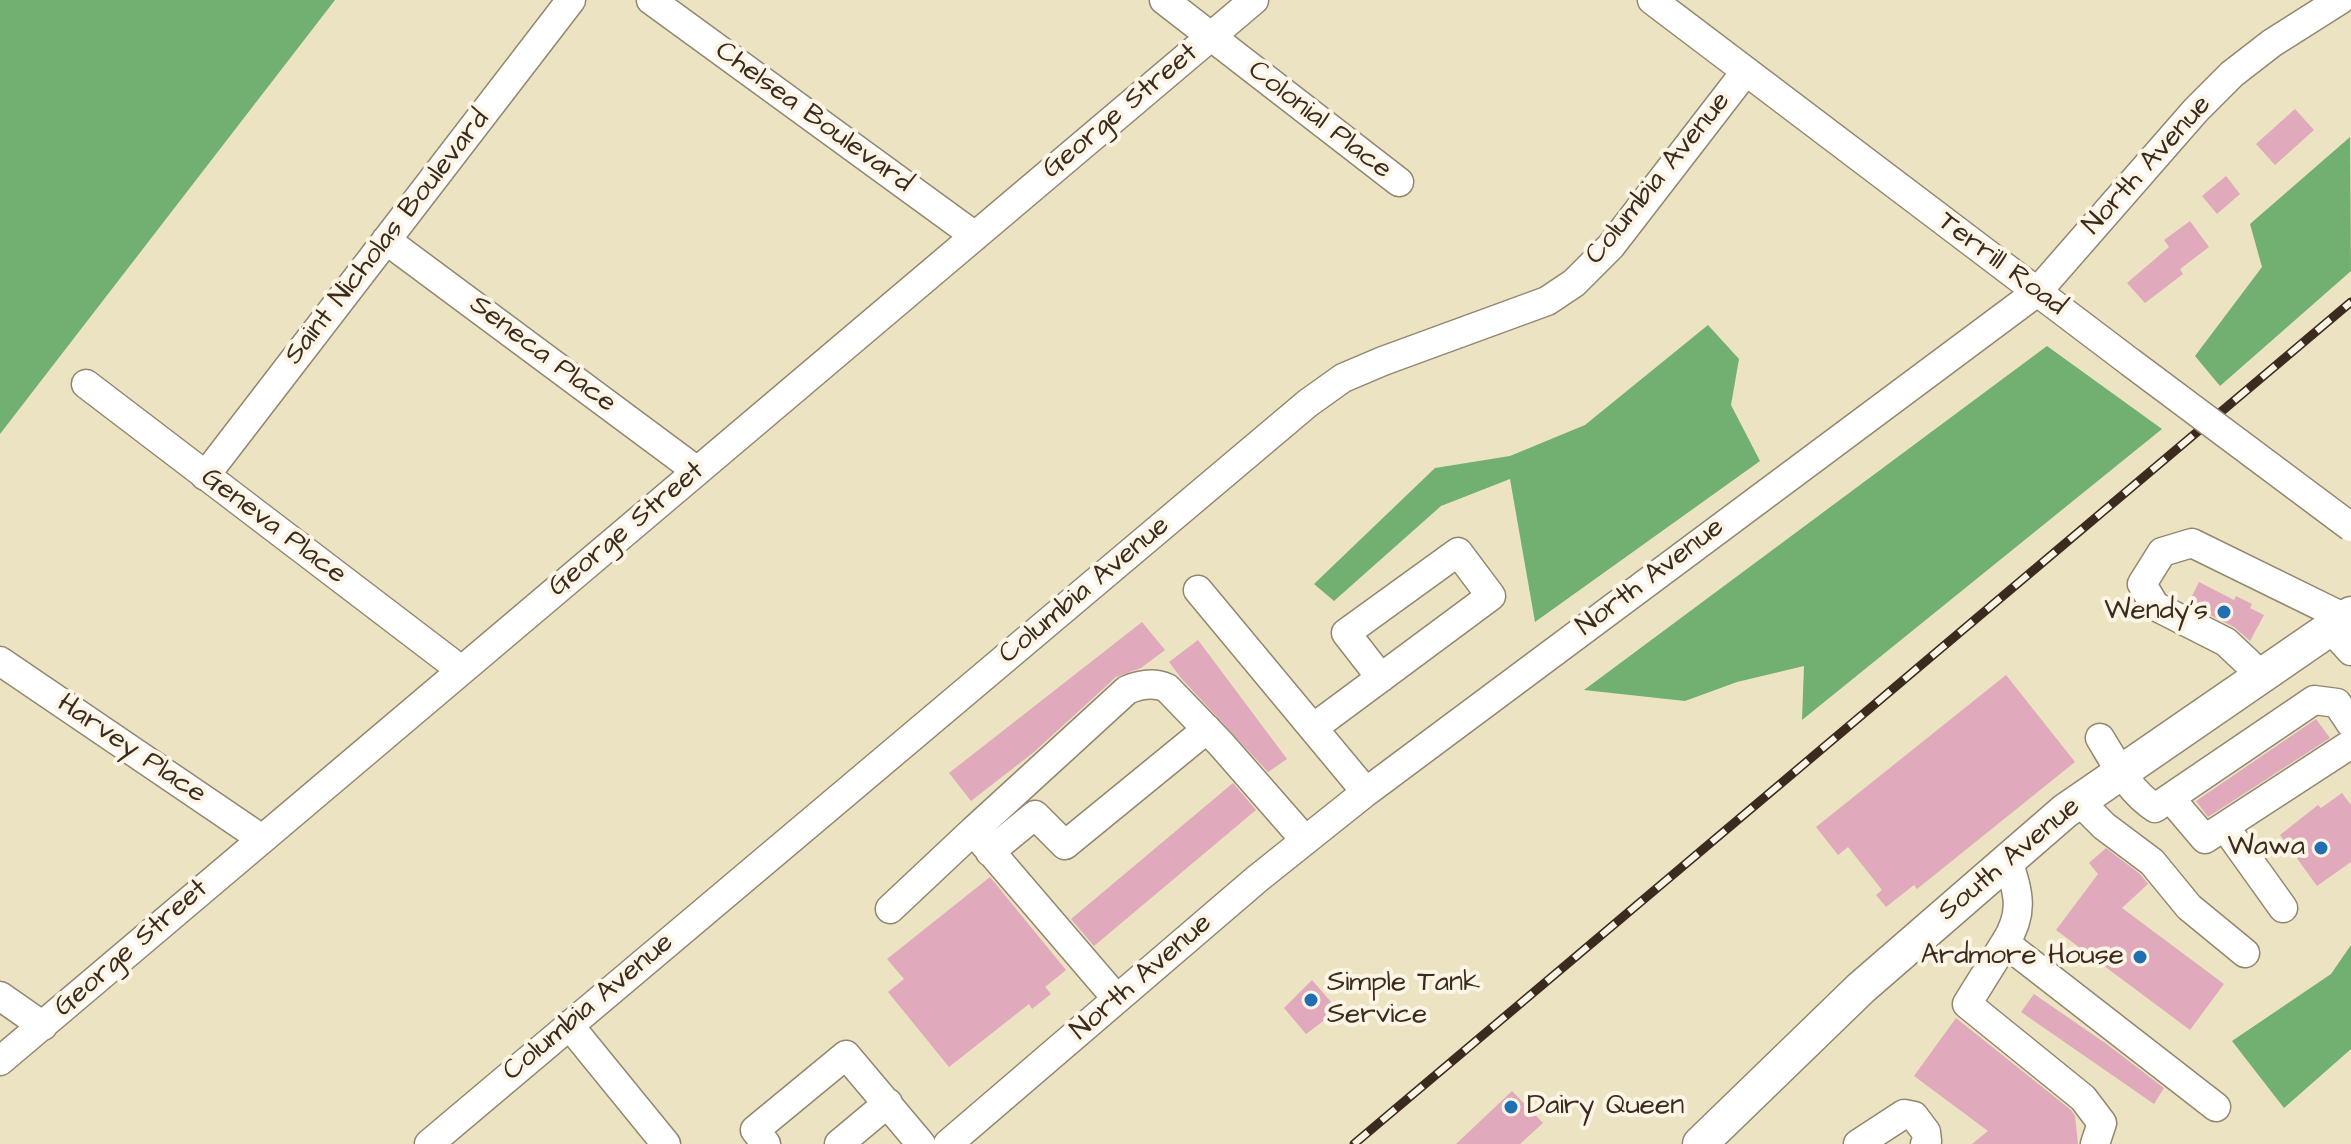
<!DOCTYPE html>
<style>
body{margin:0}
canvas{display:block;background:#ebe3c2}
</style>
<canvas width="2351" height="1144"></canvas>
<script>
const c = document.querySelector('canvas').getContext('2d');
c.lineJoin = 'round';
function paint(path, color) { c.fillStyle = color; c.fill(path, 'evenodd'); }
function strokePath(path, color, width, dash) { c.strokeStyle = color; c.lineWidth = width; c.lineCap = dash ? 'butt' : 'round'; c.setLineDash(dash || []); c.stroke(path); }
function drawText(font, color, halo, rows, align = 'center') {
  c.font = font + ' "Architects Daughter",sans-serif'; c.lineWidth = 8; c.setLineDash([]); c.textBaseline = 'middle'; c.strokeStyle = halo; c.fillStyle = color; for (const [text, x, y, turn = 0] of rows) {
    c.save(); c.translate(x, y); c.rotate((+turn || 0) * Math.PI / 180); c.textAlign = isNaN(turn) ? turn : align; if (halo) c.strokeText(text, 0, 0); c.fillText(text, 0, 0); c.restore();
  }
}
paint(new Path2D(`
 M 0,0 L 335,0 L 0,434 Z
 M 2350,137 L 2351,271 L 2220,386 L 2195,356 L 2262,267 L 2250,224 Z
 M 1708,325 L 1739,359 L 1731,405 L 1760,461 L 1535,622 L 1510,479 L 1441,506 L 1334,601 L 1314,584 L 1435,468 L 1510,456 L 1585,425 Z
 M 2047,346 L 2162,429 L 1802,720 L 1804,666 L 1737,682 L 1685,701 L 1584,690 Z
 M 2351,945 L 2351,1049 L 2284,1108 L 2232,1041 L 2331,974 Z`), '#72b072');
paint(new Path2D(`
 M 2295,109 L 2314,130 L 2275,165 L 2256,144 Z
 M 2226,176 L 2240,194 L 2217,214 L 2202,196 Z
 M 2190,221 L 2209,247 L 2180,269 L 2183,274 L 2145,303 L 2127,283 L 2169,247 L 2164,240 Z
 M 2199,582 L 2234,600 L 2236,596 L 2252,604 L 2250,608 L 2264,615 L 2250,641 L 2234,627 L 2188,604 Z
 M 1142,622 L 1165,650 L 1141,668 L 1116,677 L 1034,752 L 971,801 L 949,773 Z
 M 1198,640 L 1287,759 L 1268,772 L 1181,678 L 1169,662 Z
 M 2006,675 L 2075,762 L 1917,889 L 1914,885 L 1886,907 L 1876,895 L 1882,890 L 1848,847 L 1838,855 L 1816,827 Z
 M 2316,719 L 2330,738 L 2208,817 L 2196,801 Z
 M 1233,783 L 1256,810 L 1094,946 L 1071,919 Z
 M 2342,793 L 2351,805 L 2351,862 L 2317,886 L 2280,835 L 2318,805 L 2321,808 Z
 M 2106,848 L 2140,874 L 2148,884 L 2122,908 L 2224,984 L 2190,1030 L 2056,930 L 2098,874 L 2089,863 Z
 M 990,877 L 1066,970 L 1045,987 L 1051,994 L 1032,1009 L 1029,1004 L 949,1067 L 888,992 L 904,979 L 887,959 Z
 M 1312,980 L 1338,1010 L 1306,1034 L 1284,1008 Z
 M 2034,994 L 2108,1045 L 2164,1088 L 2154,1104 L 2021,1012 Z
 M 1956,1018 L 2071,1110 L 2075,1116 L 2078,1144 L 1972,1144 L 1988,1131 L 1914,1076 Z
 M 1512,1091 L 1543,1123 L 1520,1144 L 1456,1144 Z`), '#e1a9bc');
const minor = new Path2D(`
 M 651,0 L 975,236
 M 1164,0 L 1399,182
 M 1652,0 L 2130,362
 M 386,240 L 697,471
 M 86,384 L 461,670
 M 205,476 L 571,0
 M 1198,590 L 1366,792
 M 2330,628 L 2351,651
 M 0,661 L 262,839
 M 2261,675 L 2226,642 L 2155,606 L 2142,584 L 2162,552 L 2192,543 L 2345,618
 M 1313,728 L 1491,596 L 1458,552 L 1346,633 L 1381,678
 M 2100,738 C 2116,764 2129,791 2155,808 L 2314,700 L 2337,703 L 2351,724
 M 2171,799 L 2205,839 L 2351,744
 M 2079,801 L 2104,826 L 2152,862 L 2189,907 L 2245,953
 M 2225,827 L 2283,908
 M 990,852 L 1035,815 L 1065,845 L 1207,729
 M 2008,860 C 2018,892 2025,912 2005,943 L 2216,1107
 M 890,909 L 973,831
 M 2005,943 L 1967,1004 L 2083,1098 L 2102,1123 L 2095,1144
 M 0,996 L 43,1026
 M 1117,999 L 973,831 L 1127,690 C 1139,685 1154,682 1167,688 L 1221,744 L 1305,840
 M 569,1025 L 666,1144
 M 0,1061 L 1254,0
 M 429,1144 L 1308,403 L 1343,378 L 1383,361 L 1547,301 L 1574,283 L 1611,246 L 1746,71
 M 766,1144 L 755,1130 L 846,1055 L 921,1144
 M 839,1144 L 888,1103
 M 948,1144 L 1257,879 L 1366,792 L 2037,292 L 2196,110 L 2232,74 L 2272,43 L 2340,0
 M 1858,1144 L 1904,1114 L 1914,1116 L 1926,1132 L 1927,1141 L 1925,1144`);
const major = new Path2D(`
 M 1700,1144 L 1861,988 L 2065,811 L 2351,614`);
strokePath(minor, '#938670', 31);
strokePath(major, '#938670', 37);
strokePath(minor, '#fff', 28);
strokePath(major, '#fff', 34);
const rail = new Path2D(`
 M 1354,1144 L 2351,302`);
strokePath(rail, '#3b2a1e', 9);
strokePath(rail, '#fcf5e5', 6, [18]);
const minorBridge = new Path2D(`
 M 2130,362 L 2351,527`);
strokePath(minorBridge, '#938670', 31, []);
strokePath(minorBridge, '#fff', 28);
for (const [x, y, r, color] of [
 [2224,612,8,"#1f6fb2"],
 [2321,848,8,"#1f6fb2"],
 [2140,957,8,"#1f6fb2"],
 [1311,1000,8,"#1f6fb2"],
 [1511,1107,8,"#1f6fb2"]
]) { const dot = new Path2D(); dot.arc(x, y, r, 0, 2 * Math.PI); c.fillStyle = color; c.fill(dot); strokePath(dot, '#fcf5e5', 3); }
drawText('28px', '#3b2a1e', '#fcf5e5', [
 ["George Street",1121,112,-40],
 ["Chelsea Boulevard",813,118,36],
 ["Colonial Place",1319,121,38],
 ["North Avenue",2148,166,-48],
 ["Columbia Avenue",1659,179,-51],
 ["Saint Nicholas Boulevard",388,238,-52],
 ["Terrill Road",2001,265,37],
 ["Seneca Place",542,355,37],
 ["Geneva Place",273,527,37],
 ["George Street",627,530,-40],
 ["North Avenue",1651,578,-37],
 ["Columbia Avenue",1085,591,-40],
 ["Harvey Place",131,750,34],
 ["South Avenue",2010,860,-40],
 ["George Street",132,949,-41],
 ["North Avenue",1142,978,-41],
 ["Columbia Avenue",589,1008,-40]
]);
drawText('28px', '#3b2a1e', '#fcf5e5', [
 ["Wendy's",2208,612],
 ["Wawa",2305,848],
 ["Ardmore House",2124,957],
 ["Simple Tank",1327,984,"left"],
 ["Service",1327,1016,"left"],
 ["Dairy Queen",1527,1107,"left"]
], 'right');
</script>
